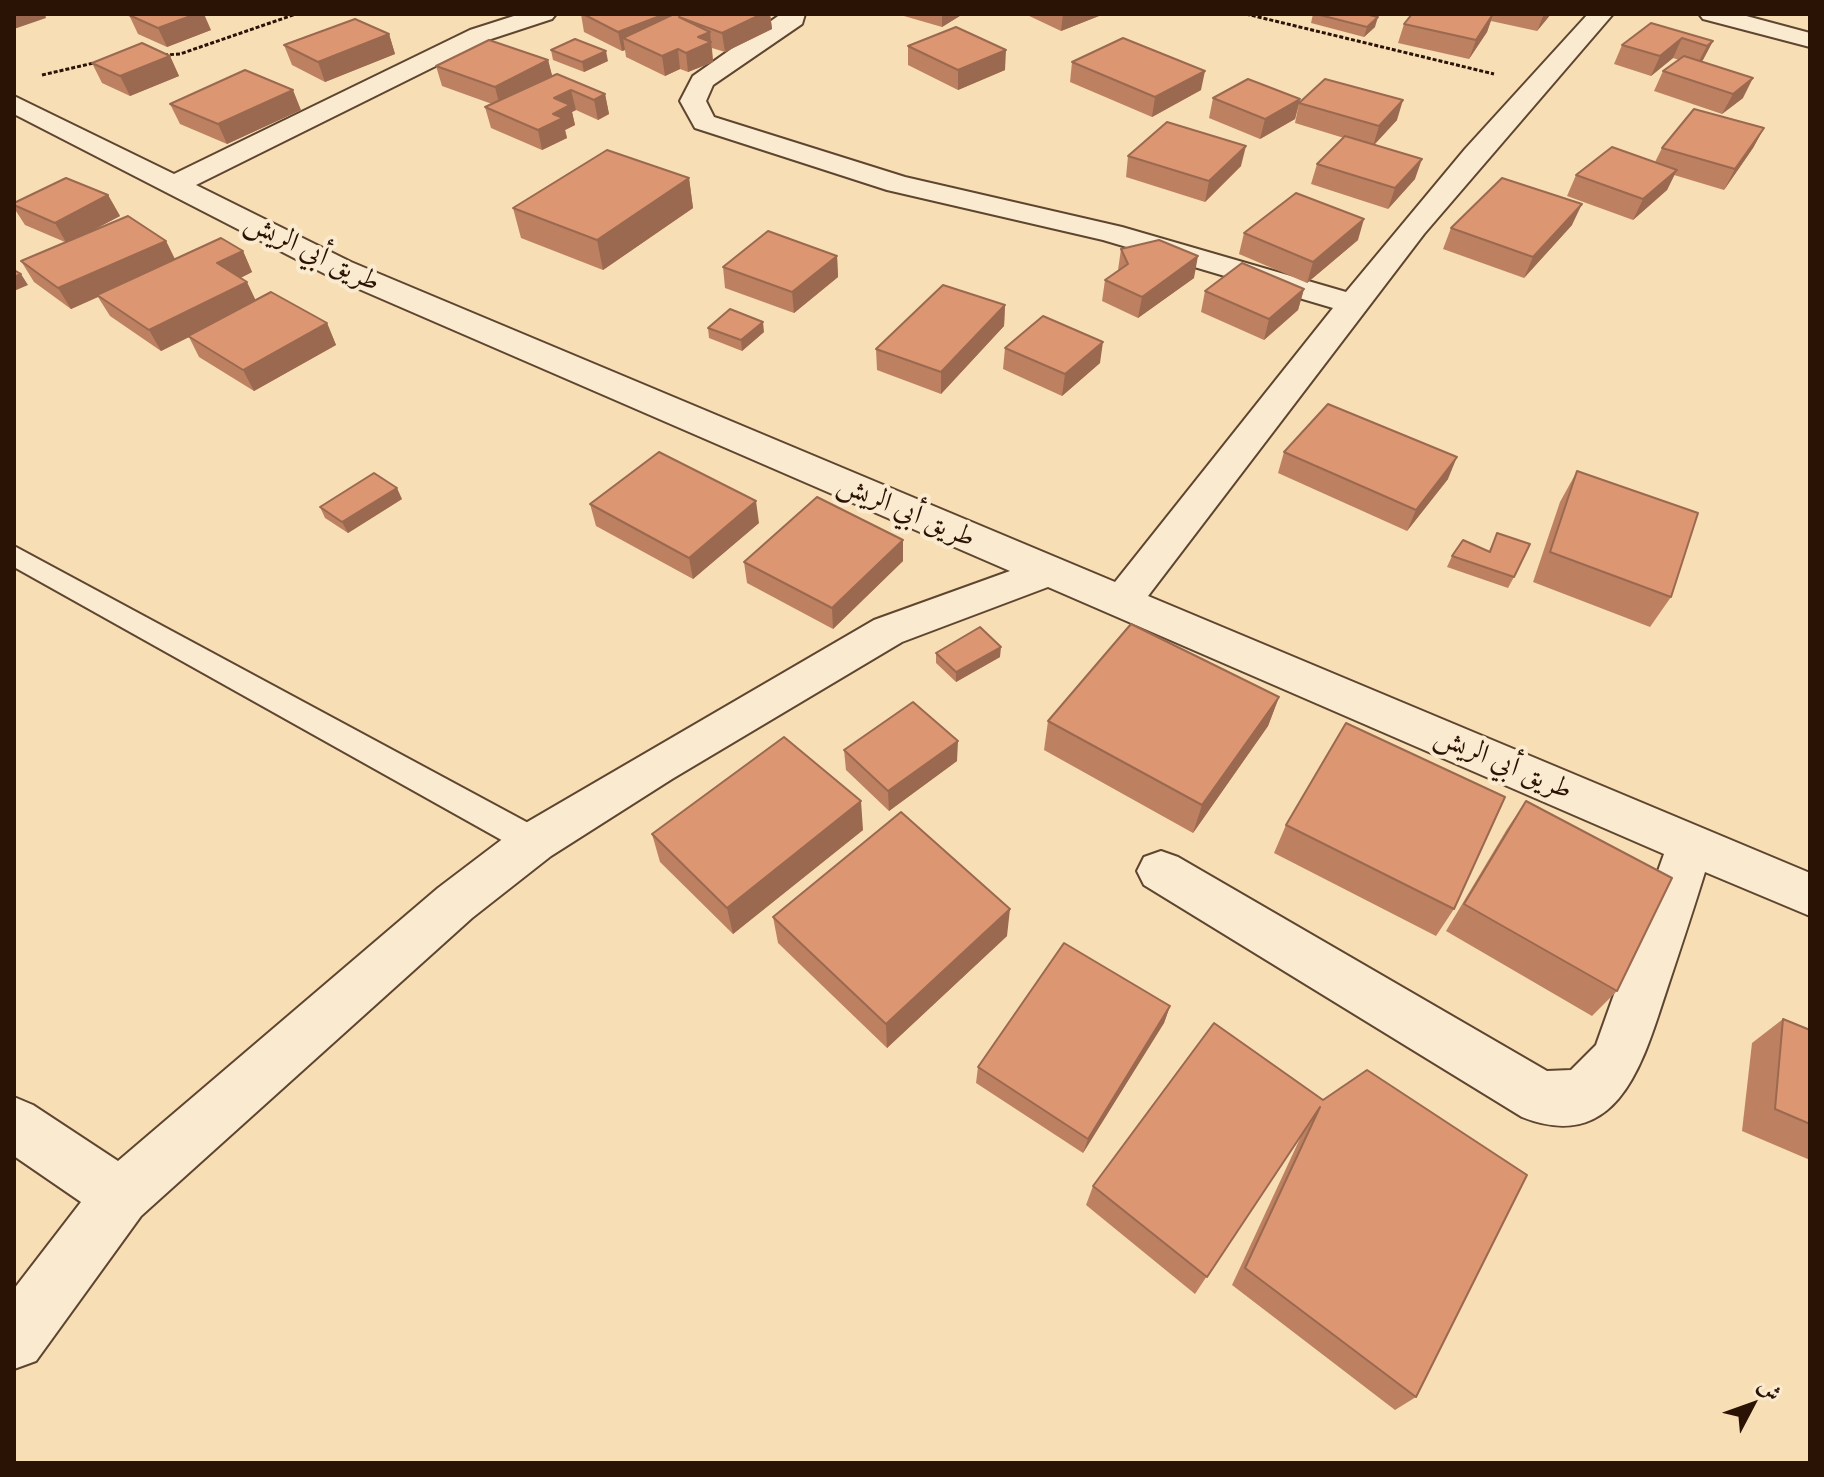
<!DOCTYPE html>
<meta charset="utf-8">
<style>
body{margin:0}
#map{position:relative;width:1824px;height:1477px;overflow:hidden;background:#f8deb5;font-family:"Gentium Book Plus",Amiri,serif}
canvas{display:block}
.frame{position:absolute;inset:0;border:16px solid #2a1204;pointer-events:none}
.north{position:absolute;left:1712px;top:1365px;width:80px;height:80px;-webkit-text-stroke:6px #faeacf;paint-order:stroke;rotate:49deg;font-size:22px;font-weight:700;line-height:32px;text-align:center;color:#2a1204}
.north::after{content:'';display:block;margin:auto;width:28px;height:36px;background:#2a1204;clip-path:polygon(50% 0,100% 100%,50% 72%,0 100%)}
</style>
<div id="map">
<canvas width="1824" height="1477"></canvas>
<div class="frame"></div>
<div class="north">ش</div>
</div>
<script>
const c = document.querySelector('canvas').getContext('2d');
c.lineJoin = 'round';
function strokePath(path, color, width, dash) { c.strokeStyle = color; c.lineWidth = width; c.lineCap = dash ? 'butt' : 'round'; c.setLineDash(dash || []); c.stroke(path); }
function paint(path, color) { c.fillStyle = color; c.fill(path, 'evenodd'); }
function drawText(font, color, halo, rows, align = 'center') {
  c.font = font + ' "Gentium Book Plus",Amiri,serif'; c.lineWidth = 8; c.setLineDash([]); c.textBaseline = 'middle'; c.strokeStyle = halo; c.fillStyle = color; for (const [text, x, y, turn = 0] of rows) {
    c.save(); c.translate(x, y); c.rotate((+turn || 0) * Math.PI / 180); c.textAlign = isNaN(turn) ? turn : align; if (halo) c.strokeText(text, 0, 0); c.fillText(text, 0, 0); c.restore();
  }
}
const lane = new Path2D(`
 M 14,546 L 545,832 L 550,842 L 545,852 L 534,855 L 523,852 L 14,567 Z`);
const street = new Path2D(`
 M 520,14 L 556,14 L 552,19 L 488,40 L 196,185 L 351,262 L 1115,582 L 1333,308 L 1103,240 L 887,190 L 695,128 L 680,101 L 693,76 L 781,14 L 805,14 L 802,24 L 713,85 L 706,101 L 714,117 L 905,177 L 1122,227 L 1346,292 L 1465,149 L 1588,14 L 1613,14 L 1424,234 L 1148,596 L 1810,873 L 1810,916 L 1705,872 C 1693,911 1680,950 1667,989 C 1644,1058 1620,1156 1522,1117 L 1144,885 L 1137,871 L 1144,857 L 1161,851 L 1178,857 L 1547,1071 L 1571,1070 L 1596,1045 L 1664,854 L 1048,587 L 902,642 L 672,779 L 551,856 L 472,918 L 141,1216 L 36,1361 L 14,1369 L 14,1289 L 81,1202 L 14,1156 L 14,1097 L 33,1105 L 118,1161 L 438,888 L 517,828 L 874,620 L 1010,571 L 329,276 L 14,114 L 14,96 L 174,174 L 470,30 Z
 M 1699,14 L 1739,14 L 1810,33 L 1810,47 L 1703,19 Z`);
strokePath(lane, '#5e4530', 4);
strokePath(street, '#5e4530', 4);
strokePath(new Path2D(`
 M 1246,14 L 1494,74
 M 164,55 L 180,54 L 296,14
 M 42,75 L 98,62`), '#2a1204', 3, [4, 2]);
paint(lane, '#faeacf');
paint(street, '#faeacf');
paint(new Path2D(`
 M 581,14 L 770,14 L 772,29 L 725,52 L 712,48 L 713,62 L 688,72 L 680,69 L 665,76 L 626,57 L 625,50 L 622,51 L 584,32 Z
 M 897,14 L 963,14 L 942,27 Z
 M 1025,14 L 1104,14 L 1061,31 Z
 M 1313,14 L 1365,14 L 1375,27 L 1364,37 L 1311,23 Z
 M 1412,14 L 1551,14 L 1537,31 L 1491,21 L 1487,32 L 1469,59 L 1398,43 L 1404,24 Z
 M 129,15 L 211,30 L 167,47 L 138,34 Z
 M 1651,23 L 1713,41 L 1702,61 L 1743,98 L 1722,114 L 1654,91 L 1663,71 L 1679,60 L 1673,58 L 1651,76 L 1614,64 L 1622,45 Z
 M 389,34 L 395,54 L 325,82 L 292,65 L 284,45 Z
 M 908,46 L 1005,70 L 958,90 L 908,65 Z
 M 551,50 L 608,61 L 584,72 L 553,60 Z
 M 170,56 L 179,76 L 130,96 L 102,83 L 92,63 Z
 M 548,60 L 552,76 L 605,94 L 609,114 L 598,120 L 576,110 L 572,112 L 575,125 L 565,130 L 567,138 L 542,150 L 491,128 L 485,107 L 492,104 L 442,86 L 436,66 Z
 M 1072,62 L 1201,90 L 1152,117 L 1070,82 Z
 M 1213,98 L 1300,99 L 1295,119 L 1260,139 L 1209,118 Z
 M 1299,103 L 1397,120 L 1374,145 L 1415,179 L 1388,209 L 1311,184 L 1317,164 L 1344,138 L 1295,123 Z
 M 170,104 L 301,110 L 227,144 L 180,124 Z
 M 1764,128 L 1753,148 L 1724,190 L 1674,175 L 1667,190 L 1633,220 L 1567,196 L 1576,175 L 1655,162 L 1662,148 Z
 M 1128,156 L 1241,166 L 1205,202 L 1126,177 Z
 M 689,178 L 693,208 L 603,270 L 521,238 L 513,208 Z
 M 108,195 L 120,216 L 91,231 L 166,241 L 175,259 L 243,251 L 252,272 L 240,278 L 255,301 L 327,323 L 336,345 L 254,391 L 199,357 L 189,337 L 161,351 L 110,316 L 98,297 L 71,309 L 34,282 L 21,261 L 65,242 L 25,225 L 14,208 L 14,203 Z
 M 1572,225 L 1524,278 L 1443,249 L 1451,228 Z
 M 1244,233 L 1358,240 L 1307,283 L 1239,254 Z
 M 1121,249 L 1194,278 L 1138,318 L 1102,301 L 1105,280 L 1118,270 Z
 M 837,256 L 838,277 L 794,313 L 725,288 L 723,267 Z
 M 1304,289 L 1298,310 L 1264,340 L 1201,312 L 1205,291 Z
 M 1005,305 L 1004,326 L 941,394 L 877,370 L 876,349 Z
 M 708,328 L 764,332 L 742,351 L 709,338 Z
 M 1005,348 L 1100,363 L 1062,396 L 1003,369 Z
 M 1284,452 L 1448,479 L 1407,531 L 1278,473 Z
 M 1577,471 L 1671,597 L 1650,627 L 1533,582 L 1560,502 Z
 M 402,499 L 348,533 L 325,518 L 320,507 Z
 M 590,504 L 759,523 L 693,579 L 596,526 Z
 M 1497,533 L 1514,577 L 1508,588 L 1447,567 L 1452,556 L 1489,551 Z
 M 903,561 L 833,629 L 747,583 L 744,562 Z
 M 936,653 L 1000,657 L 956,682 L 936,663 Z
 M 1279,697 L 1268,726 L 1193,833 L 1044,750 L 1048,721 Z
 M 844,750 L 957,761 L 889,811 L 846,770 Z
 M 1526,801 L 1617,991 L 1592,1016 L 1446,931 L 1507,829 Z
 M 1286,825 L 1454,909 L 1436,936 L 1274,853 Z
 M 863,830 L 733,934 L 660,862 L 652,834 Z
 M 773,917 L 1007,936 L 887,1048 L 778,943 Z
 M 1170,1006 L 1164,1023 L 1083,1153 L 976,1083 L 978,1067 Z
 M 1783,1019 L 1810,1030 L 1810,1160 L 1742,1131 L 1752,1043 Z
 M 1323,1100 L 1416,1397 L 1395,1410 L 1232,1285 L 1303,1132 L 1195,1294 L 1086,1205 L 1093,1186 Z`), '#bd8162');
paint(new Path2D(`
 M 14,14 L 45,14 L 46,18 L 14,29 Z
 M 189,14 L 204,14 L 211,30 L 167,47 L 158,28 Z
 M 665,14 L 670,14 L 672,31 L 623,38 L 625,50 L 622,51 L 618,32 Z
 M 762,14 L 770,14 L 772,29 L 725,52 L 722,33 Z
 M 942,14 L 963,14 L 942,27 Z
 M 1063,14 L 1104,14 L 1061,31 Z
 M 1493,14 L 1487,32 L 1469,59 L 1476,40 Z
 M 1544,14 L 1551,14 L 1537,31 Z
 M 1378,17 L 1375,27 L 1364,37 L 1367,27 Z
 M 710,32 L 713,62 L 688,72 L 686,53 L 698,37 Z
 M 389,34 L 395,54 L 325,82 L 318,62 Z
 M 1682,38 L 1673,58 L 1651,76 L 1660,56 Z
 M 1713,41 L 1703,60 L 1697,65 L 1707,46 Z
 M 678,49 L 680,69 L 665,76 L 662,56 Z
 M 1006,50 L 1005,70 L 958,90 L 958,70 Z
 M 606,51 L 608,61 L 584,72 L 582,62 Z
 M 170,56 L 179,76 L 130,96 L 120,76 Z
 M 548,60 L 553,79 L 500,107 L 495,87 Z
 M 1205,71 L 1201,90 L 1152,117 L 1155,97 Z
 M 1753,78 L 1743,98 L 1722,114 L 1733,94 Z
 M 293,90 L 301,110 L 227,144 L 218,124 Z
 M 571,90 L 576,110 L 572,112 L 575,125 L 565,130 L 567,138 L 542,150 L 538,130 L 553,114 L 554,98 Z
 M 605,94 L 609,114 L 598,120 L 594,100 Z
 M 1300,99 L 1295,119 L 1260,139 L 1265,119 Z
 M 1403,100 L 1397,120 L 1373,146 L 1379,126 Z
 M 1764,128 L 1753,148 L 1724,190 L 1735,169 Z
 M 1246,146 L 1241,166 L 1205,202 L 1209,181 Z
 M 1422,159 L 1415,179 L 1388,209 L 1395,188 Z
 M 1677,170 L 1667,190 L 1633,220 L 1643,199 Z
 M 689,178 L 693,208 L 603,270 L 597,240 Z
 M 108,195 L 120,216 L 67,244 L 55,223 Z
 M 1582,204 L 1572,225 L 1524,278 L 1533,257 Z
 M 1364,219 L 1358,240 L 1307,283 L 1313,262 Z
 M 166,241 L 176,262 L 71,309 L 58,288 Z
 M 243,251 L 252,272 L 227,285 L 217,263 Z
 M 837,256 L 838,277 L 794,313 L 792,292 Z
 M 1198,256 L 1194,278 L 1138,318 L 1142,297 Z
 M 21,274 L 28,285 L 14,291 L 14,277 Z
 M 247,282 L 257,303 L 161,351 L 149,330 Z
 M 1304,289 L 1298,310 L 1264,340 L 1269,319 Z
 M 1005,305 L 1004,326 L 941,394 L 941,372 Z
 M 763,322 L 764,332 L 742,351 L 741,340 Z
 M 327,323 L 336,345 L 254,391 L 243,370 Z
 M 1103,342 L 1100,363 L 1062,396 L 1065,374 Z
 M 1457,457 L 1448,479 L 1407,531 L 1416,510 Z
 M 397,488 L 402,499 L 348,533 L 342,522 Z
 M 756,501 L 759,523 L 693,579 L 689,558 Z
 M 903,540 L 903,561 L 833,629 L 832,608 Z
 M 1001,647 L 1000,657 L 956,682 L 956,672 Z
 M 1279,697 L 1268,726 L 1193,833 L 1202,805 Z
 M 958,741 L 957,761 L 889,811 L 888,791 Z
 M 861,801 L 863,830 L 733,934 L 727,908 Z
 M 1010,909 L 1007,936 L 887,1048 L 886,1024 Z
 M 1170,1006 L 1164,1023 L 1083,1153 L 1088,1139 Z`), '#9a6950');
const building = new Path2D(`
 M 133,14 L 196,14 L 158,28 L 129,15 Z
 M 583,14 L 665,14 L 618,32 Z
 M 674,14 L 762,14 L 722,33 L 679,17 L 710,32 L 698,37 L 711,42 L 686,53 L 678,49 L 662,56 L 623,38 Z
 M 1316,14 L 1365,14 L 1378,17 L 1367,27 Z
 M 1412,14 L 1493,14 L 1476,40 L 1404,24 Z
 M 355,19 L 389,34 L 318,62 L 284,45 Z
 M 1651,23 L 1713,41 L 1707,46 L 1682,38 L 1660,56 L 1622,45 Z
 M 956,27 L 1006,50 L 958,70 L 908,46 Z
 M 1123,38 L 1205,71 L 1155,97 L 1072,62 Z
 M 575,39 L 606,51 L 582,62 L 551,50 Z
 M 489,40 L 548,60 L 495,87 L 436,66 Z
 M 142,43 L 170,56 L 120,76 L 92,63 Z
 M 1684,56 L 1753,78 L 1733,94 L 1663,71 Z
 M 245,70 L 293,90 L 218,124 L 170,104 Z
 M 557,74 L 605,94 L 594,100 L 571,90 L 554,98 L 570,105 L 553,114 L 563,118 L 538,130 L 485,107 Z
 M 1248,79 L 1300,99 L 1265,119 L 1213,98 Z
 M 1325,79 L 1403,100 L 1379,126 L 1299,103 Z
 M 1694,109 L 1764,128 L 1735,169 L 1662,148 Z
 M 1167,122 L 1246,146 L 1209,181 L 1128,156 Z
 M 1345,136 L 1422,159 L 1395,188 L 1317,164 Z
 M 1612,147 L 1677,170 L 1643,199 L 1576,175 Z
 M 607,150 L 689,178 L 597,240 L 513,208 Z
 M 66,178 L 108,195 L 55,223 L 14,205 L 14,203 Z
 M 1502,178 L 1582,204 L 1533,257 L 1451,228 Z
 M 1296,193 L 1364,219 L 1313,262 L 1244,233 Z
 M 128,216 L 166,241 L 58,288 L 21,261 Z
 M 768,231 L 837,256 L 792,292 L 723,267 Z
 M 221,238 L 243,251 L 217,263 L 247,282 L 149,330 L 97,295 Z
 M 1159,240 L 1198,256 L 1142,297 L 1105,280 L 1128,264 L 1121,249 Z
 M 1242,263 L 1304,289 L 1269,319 L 1205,291 Z
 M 14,270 L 21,274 L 14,277 Z
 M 943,285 L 1005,305 L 941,372 L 876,349 Z
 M 271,292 L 327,323 L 243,370 L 188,336 Z
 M 730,309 L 763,322 L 741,340 L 708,328 Z
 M 1043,316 L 1103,342 L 1065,374 L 1005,348 Z
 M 1328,404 L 1457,457 L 1416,510 L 1284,452 Z
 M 659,452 L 756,501 L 689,558 L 590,504 Z
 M 1577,471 L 1698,513 L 1671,597 L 1550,552 Z
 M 374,473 L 397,488 L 342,522 L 320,507 Z
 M 817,497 L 903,540 L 832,608 L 744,562 Z
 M 1497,533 L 1530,544 L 1514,577 L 1452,556 L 1463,540 L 1490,552 Z
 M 1131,624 L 1279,697 L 1202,805 L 1048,721 Z
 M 980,627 L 1001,647 L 956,672 L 936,653 Z
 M 913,702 L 958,741 L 888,791 L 844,750 Z
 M 1346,723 L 1505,797 L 1454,909 L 1286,825 Z
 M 784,737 L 861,801 L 727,908 L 652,834 Z
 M 1526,801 L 1672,878 L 1617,991 L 1464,904 Z
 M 901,812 L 1010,909 L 886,1024 L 773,917 Z
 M 1064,943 L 1170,1006 L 1088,1139 L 978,1067 Z
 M 1783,1019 L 1810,1030 L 1810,1124 L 1775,1109 Z
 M 1214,1023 L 1323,1100 L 1367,1070 L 1527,1175 L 1416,1397 L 1245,1268 L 1320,1107 L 1207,1277 L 1093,1186 Z`);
paint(building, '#dc9672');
strokePath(building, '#9a6950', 2);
drawText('28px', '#2a1204', '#faeacf', [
 ["طريق أبي الريش",312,253,26],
 ["طريق أبي الريش",906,512,23],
 ["طريق أبي الريش",1503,764,23]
]);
</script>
